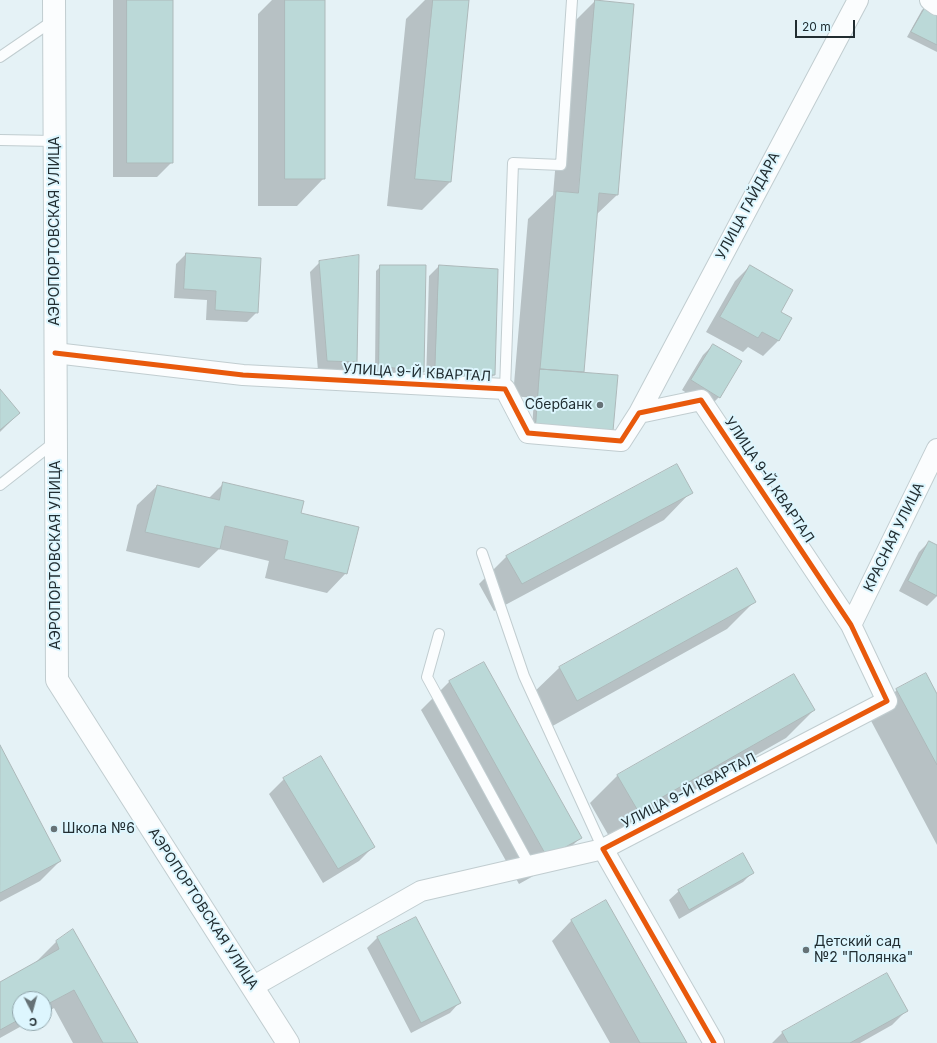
<!DOCTYPE html>
<meta charset="utf-8">
<style>
body{margin:0}
#map{position:relative;width:937px;height:1043px;overflow:hidden;background:#e5f2f6;font-family:Inter,sans-serif}
canvas{display:block}
.north{position:absolute;left:12px;top:991px;width:40px;height:40px;box-sizing:border-box;background:#ddf6fe;border:1px solid #92a6ac;border-radius:50%;rotate:174deg;font-size:11px;font-weight:700;line-height:16px;text-align:center;color:#212d31}
.north::after{content:'';display:block;margin:auto;width:14px;height:18px;background:#667276;clip-path:polygon(50% 0,100% 100%,50% 72%,0 100%)}
.scale{position:absolute;left:795px;top:20px;width:60px;height:18px;box-sizing:border-box;border:2px solid #212d31;border-top:0;padding-left:5px;font-size:12px;line-height:14px;white-space:nowrap;color:#212d31;-webkit-text-stroke:3px #ddf6fe;paint-order:stroke}
</style>
<div id="map">
<canvas width="937" height="1043"></canvas>
<div class="north">С</div>
<div class="scale">20 m</div>
</div>
<script>
const c = document.querySelector('canvas').getContext('2d');
c.lineJoin = 'round';
function paint(path, color) { c.fillStyle = color; c.fill(path, 'evenodd'); }
function strokePath(path, color, width, dash) { c.strokeStyle = color; c.lineWidth = width; c.lineCap = dash ? 'butt' : 'round'; c.setLineDash(dash || []); c.stroke(path); }
function drawText(font, color, halo, rows, align = 'center') {
  c.font = font + ' Inter,sans-serif'; c.lineWidth = 4; c.setLineDash([]); c.textBaseline = 'middle'; c.strokeStyle = halo; c.fillStyle = color; for (const [text, x, y, turn = 0] of rows) {
    c.save(); c.translate(x, y); c.rotate((+turn || 0) * Math.PI / 180); c.textAlign = isNaN(turn) ? turn : align; if (halo) c.strokeText(text, 0, 0); c.fillText(text, 0, 0); c.restore();
  }
}
paint(new Path2D(`
 M 113,0 L 172,0 L 172,162 L 157,177 L 113,177 Z
 M 272,0 L 324,0 L 324,178 L 297,206 L 258,206 L 258,14 Z
 M 425,0 L 468,0 L 450,182 L 422,210 L 387,206 L 406,19 Z
 M 595,1 L 617,195 L 596,215 L 583,372 L 581,373 L 617,376 L 532,429 L 534,398 L 513,396 L 528,219 L 553,195 L 567,29 Z
 M 927,5 L 937,11 L 937,52 L 907,37 L 922,10 Z
 M 186,254 L 257,312 L 247,322 L 206,320 L 207,300 L 174,298 L 176,264 Z
 M 320,262 L 356,362 L 346,371 L 318,371 L 310,272 Z
 M 381,266 L 423,371 L 418,376 L 375,371 L 376,271 Z
 M 439,266 L 494,375 L 484,385 L 426,383 L 429,276 Z
 M 750,266 L 780,312 L 791,319 L 778,341 L 763,356 L 748,347 L 743,352 L 706,332 L 735,281 Z
 M 713,345 L 719,397 L 709,407 L 682,390 L 703,355 Z
 M 0,390 L 19,413 L 0,432 Z
 M 224,483 L 300,514 L 346,573 L 327,593 L 265,578 L 269,561 L 219,549 L 199,568 L 126,551 L 137,505 L 157,486 L 209,498 Z
 M 691,492 L 664,520 L 494,611 L 479,584 L 507,556 Z
 M 929,542 L 937,546 L 937,596 L 927,606 L 899,591 L 919,552 Z
 M 737,569 L 755,601 L 727,629 L 549,728 L 531,695 L 559,668 Z
 M 483,663 L 581,837 L 553,865 L 519,884 L 421,710 L 449,682 Z
 M 897,690 L 937,696 L 937,845 L 869,717 Z
 M 814,710 L 786,738 L 610,838 L 590,803 L 618,775 Z
 M 0,747 L 60,861 L 40,881 L 0,902 Z
 M 284,779 L 374,846 L 359,861 L 323,883 L 269,794 Z
 M 753,872 L 743,882 L 679,919 L 669,900 L 679,891 Z
 M 606,902 L 686,1043 L 610,1043 L 552,941 L 571,921 Z
 M 415,918 L 459,1003 L 450,1013 L 411,1033 L 367,948 L 377,938 Z
 M 57,941 L 137,1043 L 73,1043 L 54,1008 L 44,1014 L 44,999 L 20,999 L 20,1023 L 27,1023 L 0,1038 L 0,983 L 37,962 L 37,961 Z
 M 887,974 L 907,1010 L 892,1025 L 860,1043 L 772,1043 L 782,1033 Z`), '#0003');
const building = new Path2D(`
 M 127,0 L 173,0 L 173,163 L 127,163 Z
 M 285,0 L 325,0 L 325,179 L 285,179 Z
 M 433,0 L 469,0 L 451,182 L 415,179 Z
 M 595,0 L 634,4 L 618,195 L 599,193 L 584,372 L 540,369 L 556,191 L 578,193 Z
 M 927,4 L 937,10 L 937,45 L 911,32 Z
 M 186,253 L 261,258 L 258,313 L 215,310 L 216,291 L 184,289 Z
 M 359,255 L 357,362 L 327,361 L 319,261 Z
 M 380,265 L 426,265 L 424,372 L 379,366 Z
 M 439,265 L 498,269 L 495,375 L 435,374 Z
 M 750,265 L 793,290 L 781,312 L 792,318 L 779,341 L 762,332 L 758,338 L 720,317 Z
 M 713,344 L 742,361 L 720,398 L 691,380 Z
 M 540,369 L 618,375 L 613,431 L 536,424 Z
 M 0,389 L 20,413 L 0,430 Z
 M 677,464 L 693,493 L 522,584 L 506,556 Z
 M 223,482 L 304,501 L 301,513 L 359,527 L 347,574 L 284,559 L 288,541 L 225,526 L 220,549 L 145,532 L 157,485 L 219,500 Z
 M 929,541 L 937,545 L 937,596 L 908,581 Z
 M 737,568 L 756,602 L 577,701 L 559,667 Z
 M 484,662 L 582,838 L 547,857 L 449,681 Z
 M 926,673 L 937,694 L 937,765 L 896,689 Z
 M 794,674 L 815,710 L 638,811 L 617,775 Z
 M 0,745 L 61,861 L 0,893 Z
 M 321,756 L 375,847 L 338,869 L 283,778 Z
 M 743,853 L 754,873 L 689,910 L 678,890 Z
 M 606,900 L 687,1043 L 640,1043 L 571,920 Z
 M 416,917 L 461,1003 L 421,1023 L 377,937 Z
 M 73,929 L 138,1043 L 103,1043 L 74,990 L 44,1006 L 44,999 L 20,999 L 20,1019 L 0,1030 L 0,982 L 59,949 L 56,941 Z
 M 887,973 L 908,1011 L 850,1043 L 788,1043 L 782,1032 Z`);
paint(building, '#bbd9d8');
strokePath(building, '#adb9ba', 1);
const service = new Path2D(`
 M 0,57 L 54,20
 M 0,140 L 54,141
 M 505,389 L 513,163 L 561,165 L 572,0
 M 0,485 L 56,441
 M 482,553 L 524,676 L 603,849
 M 439,634 L 427,677 L 530,866`);
const minor = new Path2D(`
 M 930,0 L 937,5
 M 55,353 L 243,375 L 505,389 L 528,433 L 621,441 L 639,413 L 701,400 L 851,625 L 887,701 L 603,849 L 714,1043
 M 639,413 L 858,0
 M 851,625 L 937,449
 M 252,987 L 421,891 L 603,849`);
const tertiary = new Path2D(`
 M 54,0 L 57,680 L 288,1043`);
strokePath(service, '#c1cdd0', 12);
strokePath(minor, '#c1cdd0', 22);
strokePath(tertiary, '#c1cdd0', 24);
strokePath(service, '#fbfdfe', 10);
strokePath(minor, '#fbfdfe', 20);
strokePath(tertiary, '#fbfdfe', 22);
strokePath(new Path2D(`
 M 55,353 L 243,375 L 505,389 L 528,433 L 621,441 L 639,413 L 701,400 L 851,625 L 887,701 L 603,849 L 714,1043`), '#e8590c', 5);
for (const [x, y, r, color] of [
 [600,405,4,"#667276"],
 [54,829,4,"#667276"],
 [806,950,4,"#667276"]
]) { const dot = new Path2D(); dot.arc(x, y, r, 0, 2 * Math.PI); c.fillStyle = color; c.fill(dot); strokePath(dot, '#ddf6fe', 1.5); }
drawText('14px', '#212d31', '#ddf6fe', [
 ["УЛИЦА ГАЙДАРА",748,206,-62],
 ["АЭРОПОРТОВСКАЯ УЛИЦА",55,231,-90],
 ["УЛИЦА 9-Й КВАРТАЛ",417,373,3],
 ["УЛИЦА 9-Й КВАРТАЛ",769,480,56],
 ["КРАСНАЯ УЛИЦА",894,537,-64],
 ["АЭРОПОРТОВСКАЯ УЛИЦА",56,555,-90],
 ["УЛИЦА 9-Й КВАРТАЛ",689,791,-27],
 ["АЭРОПОРТОВСКАЯ УЛИЦА",203,909,57]
]);
drawText('14px', '#212d31', '#ddf6fe', [
 ["Сбербанк",592,405,"right"],
 ["Школа №6",62,829],
 ["Детский сад",814,942],
 ["№2 \"Полянка\"",814,958]
], 'left');
</script>
